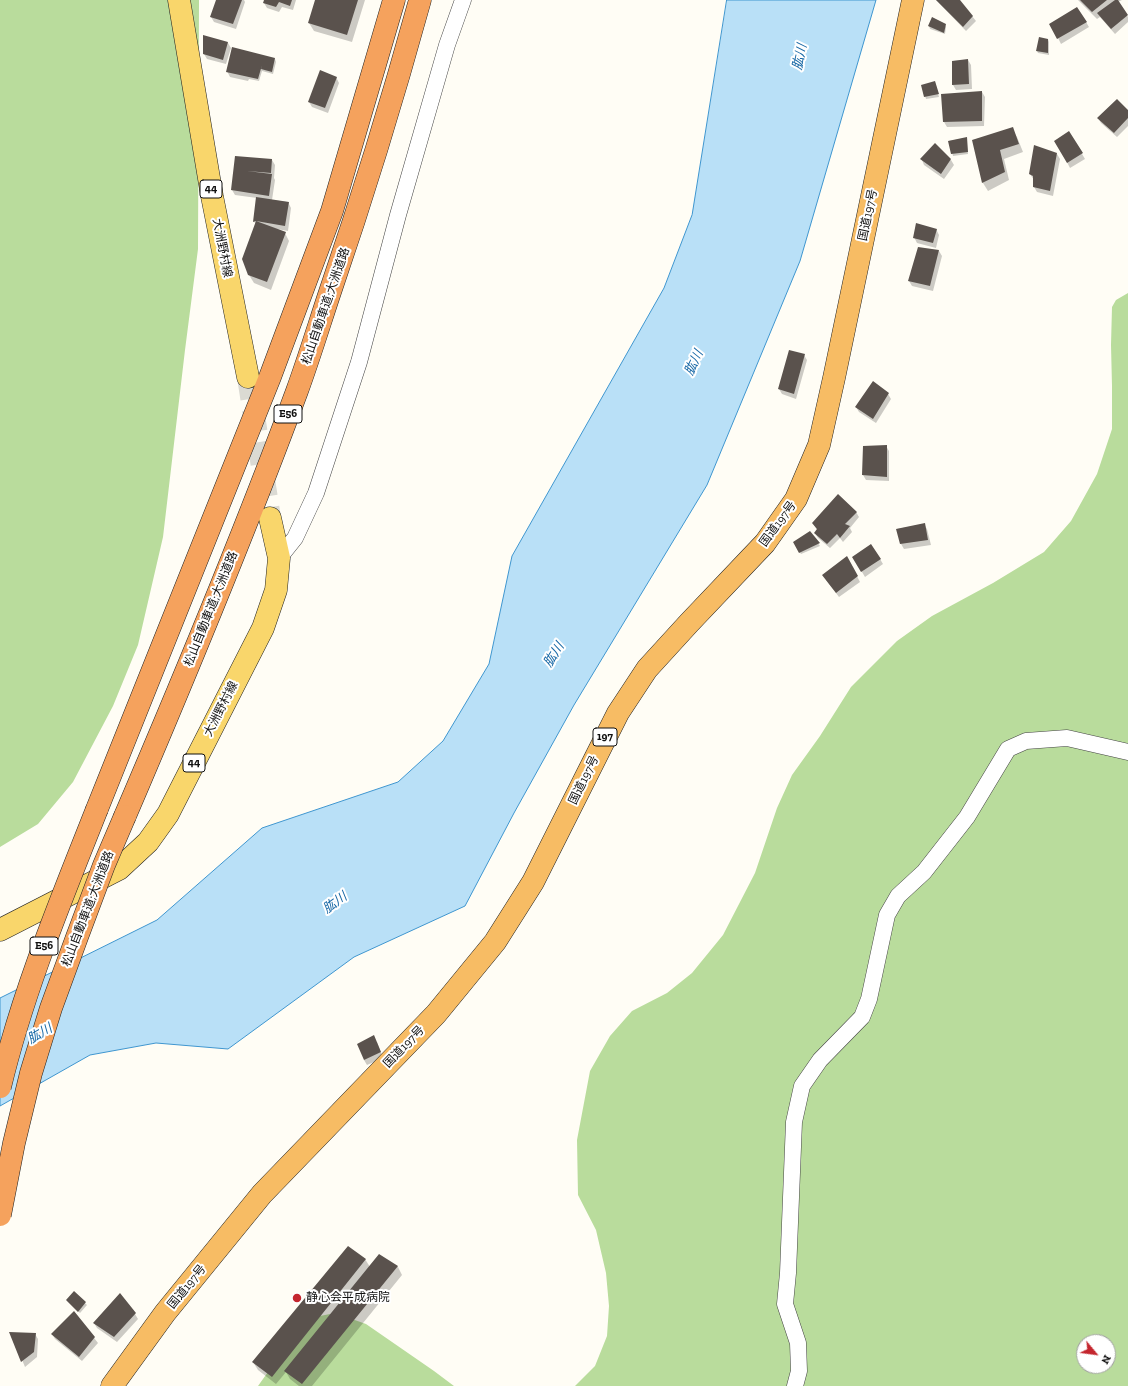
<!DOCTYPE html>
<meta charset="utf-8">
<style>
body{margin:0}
#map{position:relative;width:1128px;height:1386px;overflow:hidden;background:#fffdf5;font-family:"Zilla Slab",serif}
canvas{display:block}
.north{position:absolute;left:1076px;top:1334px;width:40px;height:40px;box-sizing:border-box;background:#fff;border:1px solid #a0a0a0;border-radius:50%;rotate:119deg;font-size:11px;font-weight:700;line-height:16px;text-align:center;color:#111}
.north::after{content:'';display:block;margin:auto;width:14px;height:18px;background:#c4262e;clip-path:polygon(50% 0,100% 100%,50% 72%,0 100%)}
</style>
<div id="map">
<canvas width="1128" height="1386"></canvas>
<div class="north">N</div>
</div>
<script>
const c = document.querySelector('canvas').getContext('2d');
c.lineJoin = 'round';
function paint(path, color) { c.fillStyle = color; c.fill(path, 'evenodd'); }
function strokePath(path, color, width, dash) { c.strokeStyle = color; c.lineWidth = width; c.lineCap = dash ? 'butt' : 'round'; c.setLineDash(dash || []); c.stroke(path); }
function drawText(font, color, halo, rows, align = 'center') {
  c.font = font + ' "Zilla Slab","Noto Sans JP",serif'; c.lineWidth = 4; c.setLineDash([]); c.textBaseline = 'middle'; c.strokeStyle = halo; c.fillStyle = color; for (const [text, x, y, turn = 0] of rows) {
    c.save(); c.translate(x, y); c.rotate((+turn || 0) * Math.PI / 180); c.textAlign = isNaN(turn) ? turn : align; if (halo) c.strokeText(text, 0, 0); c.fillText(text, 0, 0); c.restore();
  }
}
paint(new Path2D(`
 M 0,0 L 199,0 L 198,249 L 185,350 L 163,537 L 138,645 L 113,706 L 73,782 L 38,824 L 0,847 Z
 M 1128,293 L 1128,1386 L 575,1386 L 595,1366 L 607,1336 L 609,1306 L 606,1273 L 596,1230 L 578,1195 L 577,1140 L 590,1071 L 610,1036 L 632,1011 L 667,993 L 692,973 L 723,935 L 755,873 L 777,808 L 792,775 L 820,736 L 851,687 L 897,641 L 932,616 L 993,583 L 1044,552 L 1071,521 L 1097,474 L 1112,429 L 1112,386 L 1111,345 L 1112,307 L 1116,300 ZM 1084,1342 L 1108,1342 L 1108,1366 L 1084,1366 Z
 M 335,1313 L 366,1324 L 434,1371 L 454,1386 L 258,1386 L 295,1334 L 315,1317 Z`), '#b9dc9c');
const water = new Path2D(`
 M 727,0 L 876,0 L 800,261 L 707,485 L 574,705 L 514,813 L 465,906 L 354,957 L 228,1049 L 156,1043 L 90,1055 L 0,1106 L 0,998 L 157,920 L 262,828 L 398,782 L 443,741 L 489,664 L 512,556 L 664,288 L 692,215 Z`);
paint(water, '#b9e0f7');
strokePath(water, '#3f96cf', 1);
paint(new Path2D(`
 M 217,0 L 244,0 L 245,2 L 236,29 L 214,22 L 211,17 Z
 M 265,0 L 296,0 L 293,10 L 282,7 L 279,12 L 267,8 L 264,3 Z
 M 316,0 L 365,0 L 352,42 L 314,31 L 309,23 Z
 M 936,0 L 959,0 L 976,21 L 966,31 Z
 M 1078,0 L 1122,0 L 1118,2 L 1128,17 L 1128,22 L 1115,34 L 1100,17 L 1097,19 Z
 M 933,18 L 945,25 L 946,27 L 945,34 L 930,29 L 929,26 Z
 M 1086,22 L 1089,27 L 1061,44 L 1051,24 Z
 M 204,36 L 228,43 L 231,48 L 226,64 L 207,59 L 204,54 Z
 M 1048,39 L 1049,42 L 1049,55 L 1038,53 L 1037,51 Z
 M 275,59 L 276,62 L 273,74 L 262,71 L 259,81 L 249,79 L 248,81 L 230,77 L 227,71 Z
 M 968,60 L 971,65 L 972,89 L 956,90 L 953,85 L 953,61 Z
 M 336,77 L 339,83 L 328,113 L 312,107 L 309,102 Z
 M 935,82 L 939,97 L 926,99 L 922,86 Z
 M 982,92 L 985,97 L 984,126 L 947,127 L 944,122 Z
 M 1128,111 L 1128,126 L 1117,137 L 1101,123 L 1098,118 Z
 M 1012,129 L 1017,137 L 1023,152 L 1004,159 L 1009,180 L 988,191 L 983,183 L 973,140 Z
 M 1069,132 L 1085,159 L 1070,168 L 1056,141 Z
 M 966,138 L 968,154 L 953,156 L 949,141 Z
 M 1057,154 L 1060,159 L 1053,196 L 1037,192 L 1034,187 L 1034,180 L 1030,174 Z
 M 236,157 L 272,160 L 275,165 L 274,178 L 275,180 L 272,200 L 288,202 L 291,208 L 288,231 L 277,229 L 285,233 L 289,241 L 271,290 L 254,283 L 249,275 L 256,225 L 254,221 L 257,198 L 235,195 L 232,190 Z
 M 922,160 L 951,160 L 954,165 L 944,179 L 924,165 Z
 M 936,229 L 939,235 L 936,248 L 917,243 L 914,237 Z
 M 919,248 L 939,251 L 942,256 L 933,291 L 912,286 L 909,281 Z
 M 790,351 L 804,355 L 807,360 L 796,399 L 782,394 L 779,389 Z
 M 888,394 L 891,399 L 876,423 L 859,412 L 856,407 Z
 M 886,446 L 889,451 L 889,481 L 866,480 L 863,475 L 864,447 Z
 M 856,512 L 859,517 L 850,528 L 852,532 L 843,542 L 840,538 L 830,548 L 818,538 L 815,533 L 817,530 L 813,523 Z
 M 924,524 L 927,529 L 931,545 L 904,549 L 901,544 L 897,529 Z
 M 810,532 L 820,546 L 801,554 L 794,542 Z
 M 847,557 L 860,582 L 839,597 L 826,580 Z
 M 853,557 L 880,559 L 883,564 L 865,577 Z
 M 377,1042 L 383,1058 L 367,1065 L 364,1060 Z
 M 379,1255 L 398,1267 L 402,1275 L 312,1386 L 299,1386 L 290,1379 L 286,1372 L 276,1384 L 258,1370 L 253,1362 L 365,1259 L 370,1267 Z
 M 74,1292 L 87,1305 L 80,1313 L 67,1300 Z
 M 74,1312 L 98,1343 L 82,1361 L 55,1339 L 52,1334 Z
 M 135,1314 L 138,1319 L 117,1342 L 97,1328 L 94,1323 Z
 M 11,1333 L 35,1334 L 38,1339 L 37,1357 L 25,1367 Z`), '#0003');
paint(new Path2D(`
 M 216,0 L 242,0 L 233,24 L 210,17 Z
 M 264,0 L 292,0 L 290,6 L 279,2 L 276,7 L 263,3 Z
 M 315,0 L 358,0 L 347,35 L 308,23 Z
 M 936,0 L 960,0 L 973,16 L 963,27 Z
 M 1080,0 L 1107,0 L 1092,12 Z
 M 1115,0 L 1118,0 L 1128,15 L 1111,29 L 1097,13 Z
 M 1077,7 L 1087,22 L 1057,39 L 1049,24 Z
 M 932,17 L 946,24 L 944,33 L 928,26 Z
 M 203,35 L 228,42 L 223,60 L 203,54 Z
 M 1039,37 L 1048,39 L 1048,53 L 1036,51 Z
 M 232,47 L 275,58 L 272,72 L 261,69 L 262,65 L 258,79 L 226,72 Z
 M 968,59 L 969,84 L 952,85 L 952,61 Z
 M 320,70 L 337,77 L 325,108 L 308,102 Z
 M 935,81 L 939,94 L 924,97 L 921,85 Z
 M 982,91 L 982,121 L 943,122 L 941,94 Z
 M 1117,99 L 1128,110 L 1128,118 L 1114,133 L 1097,118 Z
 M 1013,127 L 1019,144 L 1000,150 L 1005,172 L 982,183 L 972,140 Z
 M 1069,131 L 1083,153 L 1067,163 L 1054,141 Z
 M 967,137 L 968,152 L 951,154 L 948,141 Z
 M 935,143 L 951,159 L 941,174 L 920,159 Z
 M 1034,145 L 1057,153 L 1050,191 L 1033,187 L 1033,176 L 1029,174 Z
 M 235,156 L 272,159 L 271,173 L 247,171 L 272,174 L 269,196 L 231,190 Z
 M 256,197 L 289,202 L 285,226 L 256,221 L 286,232 L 267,282 L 248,275 L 242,259 L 256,221 L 253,222 Z
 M 916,223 L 937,229 L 933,243 L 913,238 Z
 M 918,247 L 939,250 L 930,286 L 908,281 Z
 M 789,350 L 805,354 L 794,394 L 778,389 Z
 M 873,381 L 889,393 L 873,419 L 855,407 Z
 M 887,445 L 887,477 L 862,475 L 863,446 Z
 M 838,494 L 857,512 L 845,524 L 850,526 L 840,538 L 837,534 L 827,544 L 814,533 L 817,529 L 812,523 Z
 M 925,523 L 928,540 L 900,544 L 896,529 Z
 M 810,531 L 820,543 L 799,553 L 793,542 Z
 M 871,544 L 881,559 L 861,572 L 852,557 Z
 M 847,556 L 858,576 L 836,593 L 822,575 Z
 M 374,1035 L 381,1052 L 364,1060 L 357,1044 Z
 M 348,1246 L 366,1259 L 272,1377 L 252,1362 Z
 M 379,1254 L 398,1266 L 302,1384 L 284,1371 Z
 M 74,1291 L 86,1302 L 78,1312 L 66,1300 Z
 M 120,1293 L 136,1313 L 114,1337 L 93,1323 Z
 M 74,1311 L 95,1337 L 79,1357 L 51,1334 Z
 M 9,1332 L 36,1333 L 34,1352 L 21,1362 Z`), '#5a524d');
strokePath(new Path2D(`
 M 248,377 L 270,518`), '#dbdad3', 22, [22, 11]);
const minor = new Path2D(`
 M 279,558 L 295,538 L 316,493 L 359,362 L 398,215 L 447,45 L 463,0
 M 795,1386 L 799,1371 L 798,1343 L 785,1304 L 788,1273 L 794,1122 L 802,1086 L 820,1060 L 862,1017 L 869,999 L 887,915 L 898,896 L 924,872 L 967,817 L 1008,749 L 1026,741 L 1067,738 L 1128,752`);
const primary = new Path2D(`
 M 179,0 L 212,196 L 248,377
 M 0,930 L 119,869 L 148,842 L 168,814 L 263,628 L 276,590 L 279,558 L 270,518`);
const trunk = new Path2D(`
 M 112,1386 L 165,1313 L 262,1194 L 436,1014 L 495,942 L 533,882 L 618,713 L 647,669 L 689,623 L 765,543 L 796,499 L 819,445 L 834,378 L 913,0`);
const motorway = new Path2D(`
 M 97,809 L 270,377 L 332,211 L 394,0
 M 125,816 C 185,676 244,534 297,391 C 309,358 319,325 330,292 C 363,196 393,98 420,0`);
strokePath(minor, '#444', 17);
strokePath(primary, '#222', 23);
strokePath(trunk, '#222', 23);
strokePath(motorway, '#222', 23);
strokePath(minor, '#fff', 16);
strokePath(primary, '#f9d66b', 22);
strokePath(trunk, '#f7bc64', 22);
strokePath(motorway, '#f5a25d', 22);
const motorwayBridge = new Path2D(`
 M 0,1087 C 23,991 61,900 97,809
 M 0,1215 L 14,1143 L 31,1073 L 51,1008 L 77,937 L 104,865 L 125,816`);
strokePath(motorwayBridge, '#222', 23, []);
strokePath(motorwayBridge, '#f5a25d', 22);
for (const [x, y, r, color] of [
 [297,1298,5,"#c4262e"]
]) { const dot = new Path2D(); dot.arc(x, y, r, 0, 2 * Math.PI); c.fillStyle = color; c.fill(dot); strokePath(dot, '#fff', 1.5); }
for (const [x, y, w] of [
 [211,189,22],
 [288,414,28],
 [605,737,24],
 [194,763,22],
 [44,946,28]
]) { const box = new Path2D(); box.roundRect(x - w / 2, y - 9, w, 18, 3); c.fillStyle = '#fff'; c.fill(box); strokePath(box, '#111', 1); }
drawText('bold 11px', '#111', null, [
 ["44",211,189],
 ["E56",288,414],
 ["197",605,737],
 ["44",194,763],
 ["E56",44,946]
]);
drawText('12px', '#111', '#fff', [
 ["国道197号",868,215,-78],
 ["大洲野村線",222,248,79],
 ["松山自動車道;大洲道路",326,306,-71],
 ["国道197号",778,524,-54],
 ["松山自動車道;大洲道路",211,609,-68],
 ["大洲野村線",221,709,-63],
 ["国道197号",584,780,-64],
 ["松山自動車道;大洲道路",88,909,-69],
 ["国道197号",404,1047,-46],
 ["国道197号",187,1287,-51]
]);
drawText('12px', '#111', '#fff', [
 ["静心会平成病院",306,1298]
], 'left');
drawText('italic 13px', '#1768a6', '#fff', [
 ["肱川",800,57,-78],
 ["肱川",694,363,-65],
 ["肱川",554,655,-58],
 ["肱川",335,903,-36],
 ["肱川",40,1034,-30]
]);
</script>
